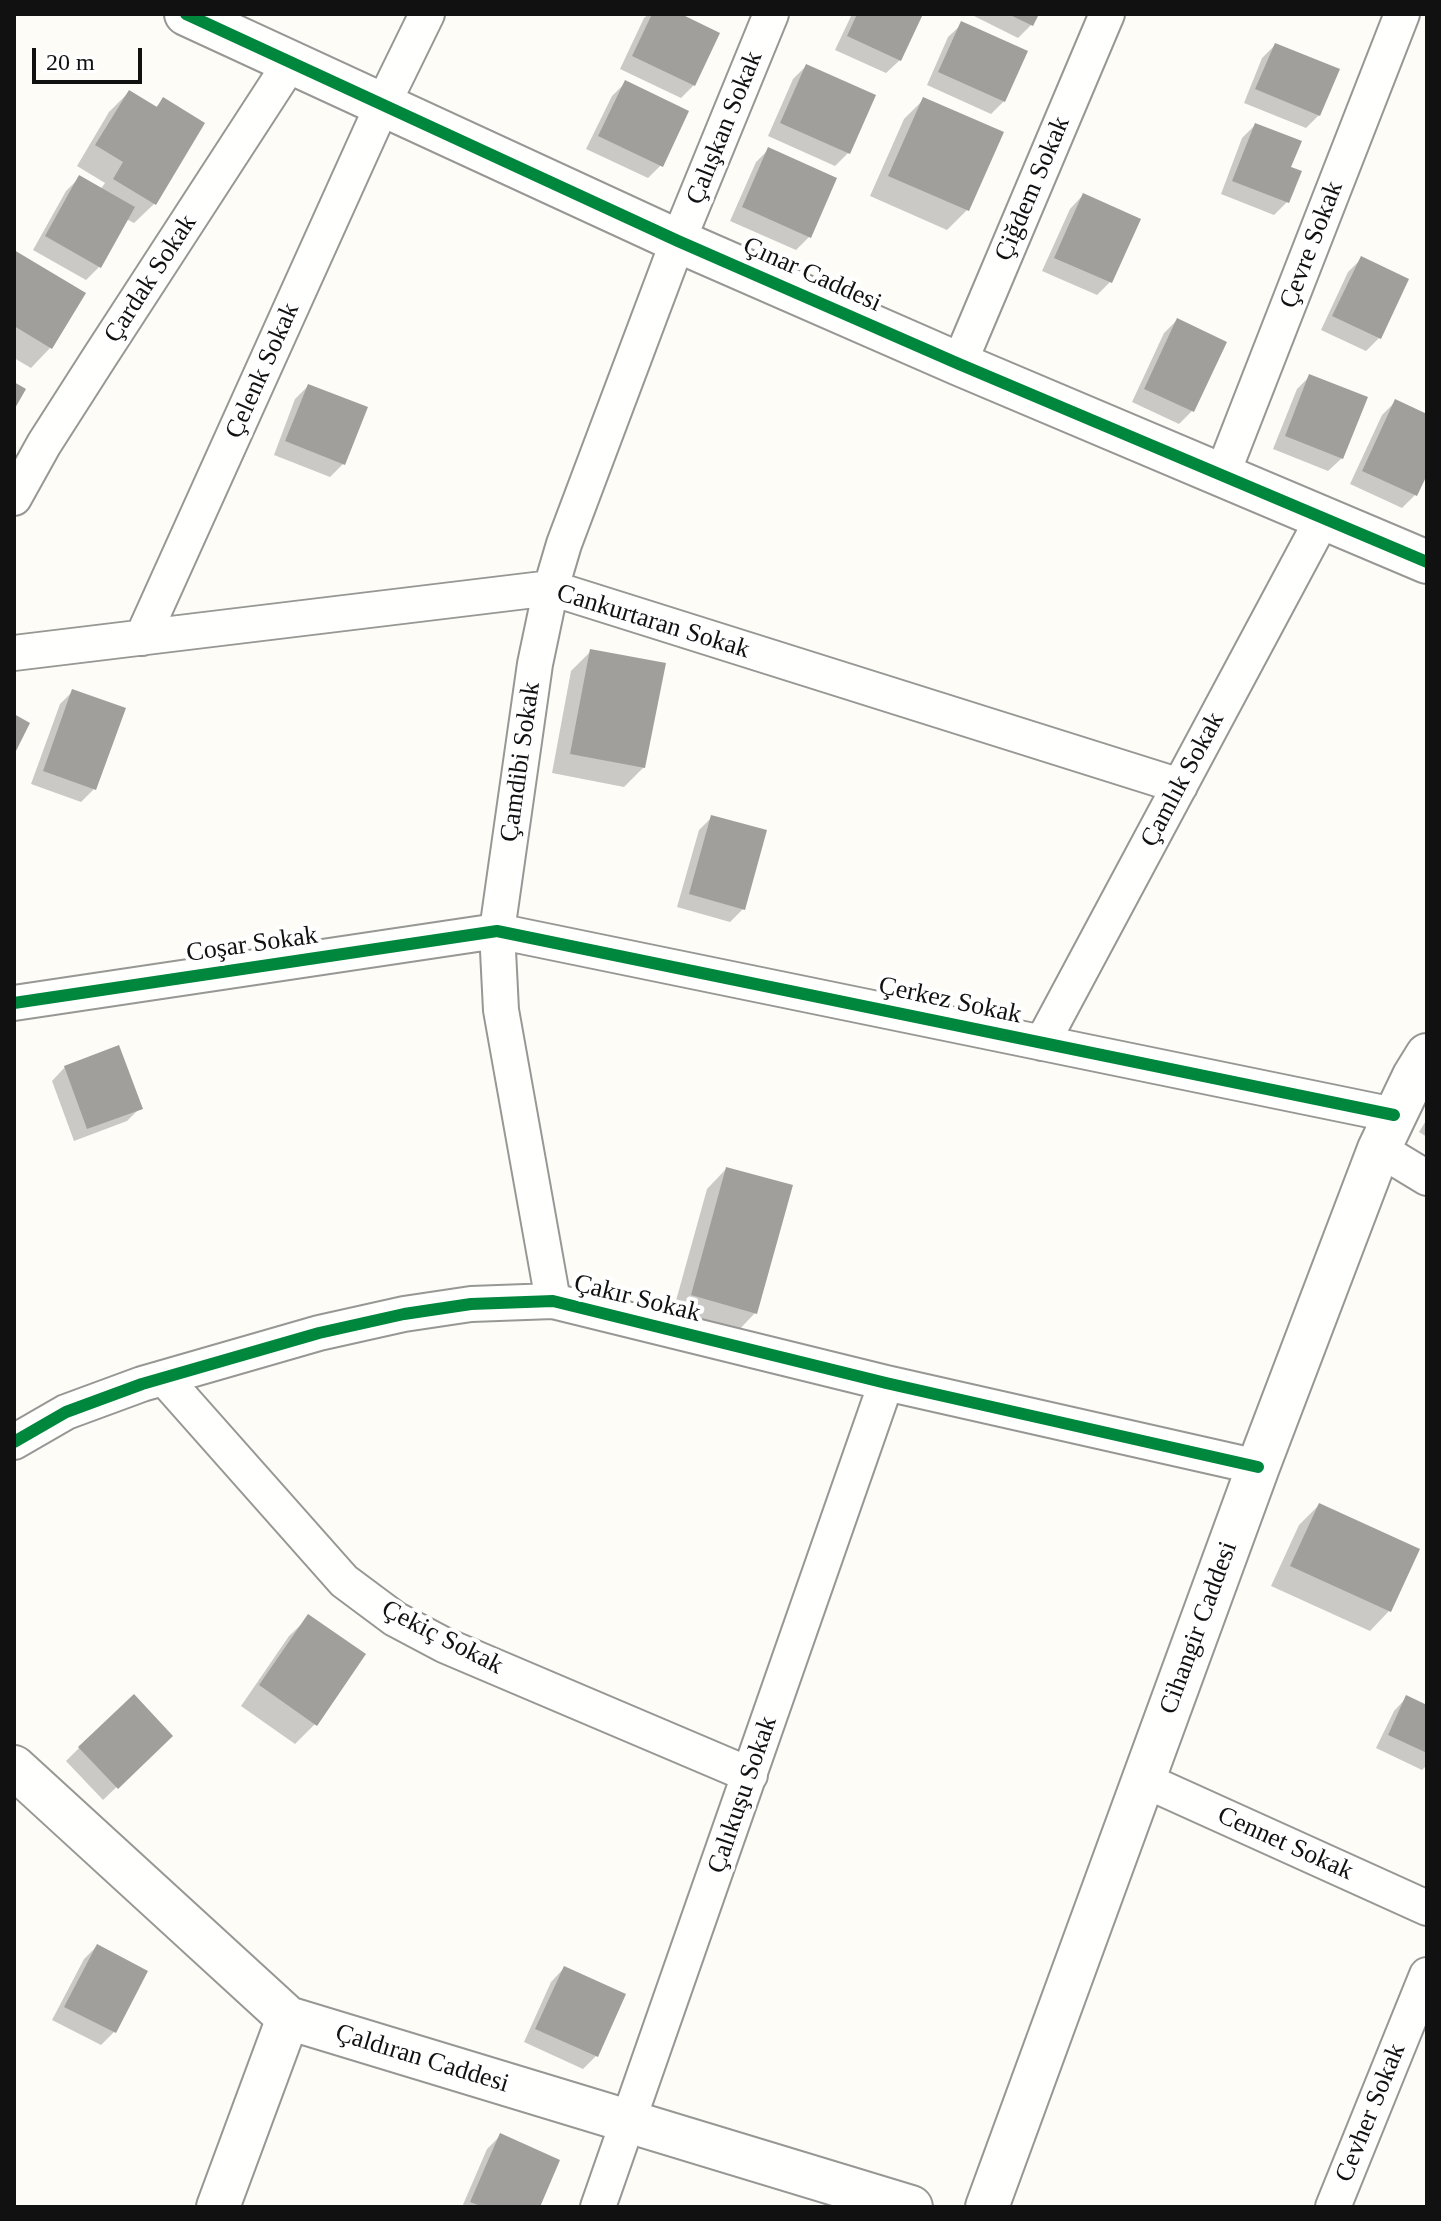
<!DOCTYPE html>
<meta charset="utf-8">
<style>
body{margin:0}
#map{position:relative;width:1441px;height:2221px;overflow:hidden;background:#fdfcf7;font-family:Georgia,serif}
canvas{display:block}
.frame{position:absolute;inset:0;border:16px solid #111;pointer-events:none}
.scale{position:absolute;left:32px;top:48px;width:110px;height:36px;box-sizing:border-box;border:4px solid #111;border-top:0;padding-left:10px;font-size:24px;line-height:28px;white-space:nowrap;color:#111;-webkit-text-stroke:6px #fff;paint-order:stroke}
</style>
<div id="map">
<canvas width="1441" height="2221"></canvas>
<div class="frame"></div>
<div class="scale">20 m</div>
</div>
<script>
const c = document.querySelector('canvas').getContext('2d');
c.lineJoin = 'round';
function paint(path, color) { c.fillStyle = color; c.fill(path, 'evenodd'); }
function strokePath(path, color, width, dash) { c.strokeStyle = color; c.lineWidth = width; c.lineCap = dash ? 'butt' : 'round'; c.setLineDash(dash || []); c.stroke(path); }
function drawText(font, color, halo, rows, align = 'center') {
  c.font = font + ' Georgia,serif'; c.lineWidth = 8; c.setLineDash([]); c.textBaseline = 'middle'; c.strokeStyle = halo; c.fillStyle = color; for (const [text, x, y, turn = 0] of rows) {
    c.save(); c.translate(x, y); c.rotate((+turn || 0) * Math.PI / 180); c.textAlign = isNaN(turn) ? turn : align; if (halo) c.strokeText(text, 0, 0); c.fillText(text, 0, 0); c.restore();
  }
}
paint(new Path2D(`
 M 649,14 L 676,14 L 694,85 L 681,98 L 620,69 L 644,18 Z
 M 852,14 L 921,14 L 900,60 L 886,73 L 835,50 Z
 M 970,14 L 1037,14 L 1031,25 L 1018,38 Z
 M 962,24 L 1004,101 L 991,114 L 927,85 L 948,37 Z
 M 1275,45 L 1319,115 L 1306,128 L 1244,103 L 1262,58 Z
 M 806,66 L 848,153 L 835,166 L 768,136 L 793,79 Z
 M 625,83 L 661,165 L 648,178 L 586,149 L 612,96 Z
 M 129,92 L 155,108 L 163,100 L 154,204 L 134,223 L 126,219 L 99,267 L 86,280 L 33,250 L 66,191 L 79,178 L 100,190 L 105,183 L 77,166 L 109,112 Z
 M 924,99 L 967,210 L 947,230 L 870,196 L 904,119 Z
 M 1255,125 L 1289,168 L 1287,202 L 1274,215 L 1221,194 L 1242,138 Z
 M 769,149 L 835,179 L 809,237 L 796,250 L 730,221 L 756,162 Z
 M 1083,195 L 1110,282 L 1097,295 L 1042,271 L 1070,209 Z
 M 14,252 L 50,348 L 31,368 L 14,358 Z
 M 1361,259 L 1379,338 L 1366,351 L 1321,330 L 1348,272 Z
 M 1177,320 L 1225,343 L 1192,411 L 1179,424 L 1132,402 L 1164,333 Z
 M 1310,376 L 1342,458 L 1328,471 L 1273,449 L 1297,389 Z
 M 308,386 L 343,464 L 330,477 L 274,455 L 295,399 Z
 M 1395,402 L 1427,416 L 1427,470 L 1415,495 L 1402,508 L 1350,484 L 1382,415 Z
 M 591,651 L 644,767 L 624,787 L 552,773 L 571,671 Z
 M 73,691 L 94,789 L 81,802 L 31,784 L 60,704 Z
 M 712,817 L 743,909 L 730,922 L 677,907 L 699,830 Z
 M 65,1067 L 140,1108 L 127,1121 L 74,1141 L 52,1081 Z
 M 1427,1119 L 1427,1137 L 1419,1132 Z
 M 726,1169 L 755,1313 L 736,1333 L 672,1315 L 707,1189 Z
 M 1319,1505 L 1417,1550 L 1389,1611 L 1370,1631 L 1271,1586 L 1299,1525 Z
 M 309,1617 L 315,1724 L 295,1744 L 241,1706 L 289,1636 Z
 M 1407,1697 L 1427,1707 L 1427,1765 L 1422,1770 L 1376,1748 L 1394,1711 Z
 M 170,1736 L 103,1800 L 66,1761 L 79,1748 Z
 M 97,1946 L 114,2032 L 101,2045 L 52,2020 L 84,1959 Z
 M 564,1968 L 596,2056 L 583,2069 L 524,2042 L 551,1982 Z
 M 500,2136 L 538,2207 L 462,2207 L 487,2149 Z`), '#0003');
paint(new Path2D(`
 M 652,14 L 681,14 L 720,33 L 695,86 L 632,56 Z
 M 857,14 L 923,14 L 901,61 L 847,36 Z
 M 1008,14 L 1039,14 L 1033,26 Z
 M 961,21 L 1028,51 L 1005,102 L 938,72 Z
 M 1275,43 L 1340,69 L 1320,116 L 1255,89 Z
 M 806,64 L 876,95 L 850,154 L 780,123 Z
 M 625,80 L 689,111 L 663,167 L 598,136 Z
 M 129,90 L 157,107 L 163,97 L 205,123 L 156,205 L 113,179 L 123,162 L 95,145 Z
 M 923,97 L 1004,132 L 969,211 L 888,176 Z
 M 1255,123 L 1302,141 L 1291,167 L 1302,171 L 1289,203 L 1232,181 Z
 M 768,147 L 837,178 L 811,238 L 742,207 Z
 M 79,175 L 135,207 L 101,268 L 45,236 Z
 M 1083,193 L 1141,219 L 1112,283 L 1054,258 Z
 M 14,250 L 86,293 L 52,349 L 14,326 Z
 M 1361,256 L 1409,279 L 1381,339 L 1332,316 Z
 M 1177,318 L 1227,342 L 1194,412 L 1144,389 Z
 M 1309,374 L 1368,397 L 1343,459 L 1285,436 Z
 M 14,382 L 26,389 L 14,410 Z
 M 308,384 L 368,407 L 345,465 L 285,441 Z
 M 1395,399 L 1427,414 L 1427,475 L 1417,496 L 1362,471 Z
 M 590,649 L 666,663 L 645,768 L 570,754 Z
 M 72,689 L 126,708 L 96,790 L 43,771 Z
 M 14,714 L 30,723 L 14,755 Z
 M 711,815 L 767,830 L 745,910 L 689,894 Z
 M 119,1045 L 143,1109 L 87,1129 L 64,1066 Z
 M 726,1167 L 793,1185 L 757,1314 L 691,1295 Z
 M 1319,1503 L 1420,1549 L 1391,1612 L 1290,1566 Z
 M 308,1614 L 366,1654 L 317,1726 L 259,1685 Z
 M 134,1694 L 173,1736 L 118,1789 L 78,1747 Z
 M 1406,1695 L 1427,1705 L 1427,1753 L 1388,1735 Z
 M 97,1944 L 148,1971 L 116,2033 L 64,2007 Z
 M 564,1966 L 626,1994 L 598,2057 L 535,2029 Z
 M 500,2133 L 560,2160 L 540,2207 L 483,2207 L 470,2202 Z`), '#a19f9c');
const minor = new Path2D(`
 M 959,364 L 1107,14
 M 1222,475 L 1402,14
 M 14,498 L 44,444 L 99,358 L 291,62
 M 142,638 L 383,104 L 427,14
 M 14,653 L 551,588 L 1180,786
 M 14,1003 L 497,931 L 1394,1115
 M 1042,1043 L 1323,518
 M 1379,1149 L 1427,1178
 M 553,1301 L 501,1010 L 497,931 L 535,664 L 551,588 L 564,544 L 678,241 L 771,14
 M 164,1378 L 344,1581 L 395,1619 L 444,1645 L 750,1775
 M 14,1442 L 66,1412 L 142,1384 L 319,1333 L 404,1314 L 471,1304 L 553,1301 L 886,1383 L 1258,1467
 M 1144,1780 L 1427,1908
 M 598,2207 L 886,1383
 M 1333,2207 L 1427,1975`);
const tertiary = new Path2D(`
 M 186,14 L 678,241 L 959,364 L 1427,562
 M 14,1767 L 288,2018 L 911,2207
 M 218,2207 L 288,2018
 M 987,2207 L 1258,1467 L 1379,1149 L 1414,1076 L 1427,1055`);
strokePath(minor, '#979795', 38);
strokePath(tertiary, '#979795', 46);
strokePath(minor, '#fffffe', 34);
strokePath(tertiary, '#fffffe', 42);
strokePath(new Path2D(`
 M 186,14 L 678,241 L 959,364 L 1427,562
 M 14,1003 L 497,931 L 1394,1115
 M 14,1442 L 66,1412 L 142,1384 L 319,1333 L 404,1314 L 471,1304 L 553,1301 L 886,1383 L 1258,1467`), '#00873e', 12);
drawText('26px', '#111', '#fff', [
 ["Çalışkan Sokak",725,128,-68],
 ["Çiğdem Sokak",1033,189,-67],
 ["Çevre Sokak",1312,245,-69],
 ["Çınar Caddesi",812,275,24],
 ["Çardak Sokak",151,279,-57],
 ["Çelenk Sokak",263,371,-66],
 ["Cankurtaran Sokak",653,622,17],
 ["Çamdibi Sokak",521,762,-82],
 ["Çamlık Sokak",1183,780,-62],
 ["Coşar Sokak",252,945,-8],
 ["Çerkez Sokak",950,1001,12],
 ["Çakır Sokak",637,1299,14],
 ["Cihangir Caddesi",1199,1628,-70],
 ["Çekiç Sokak",442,1638,27],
 ["Çalıkuşu Sokak",743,1795,-71],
 ["Cennet Sokak",1285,1844,24],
 ["Çaldıran Caddesi",422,2059,17],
 ["Cevher Sokak",1371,2113,-68]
]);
</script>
